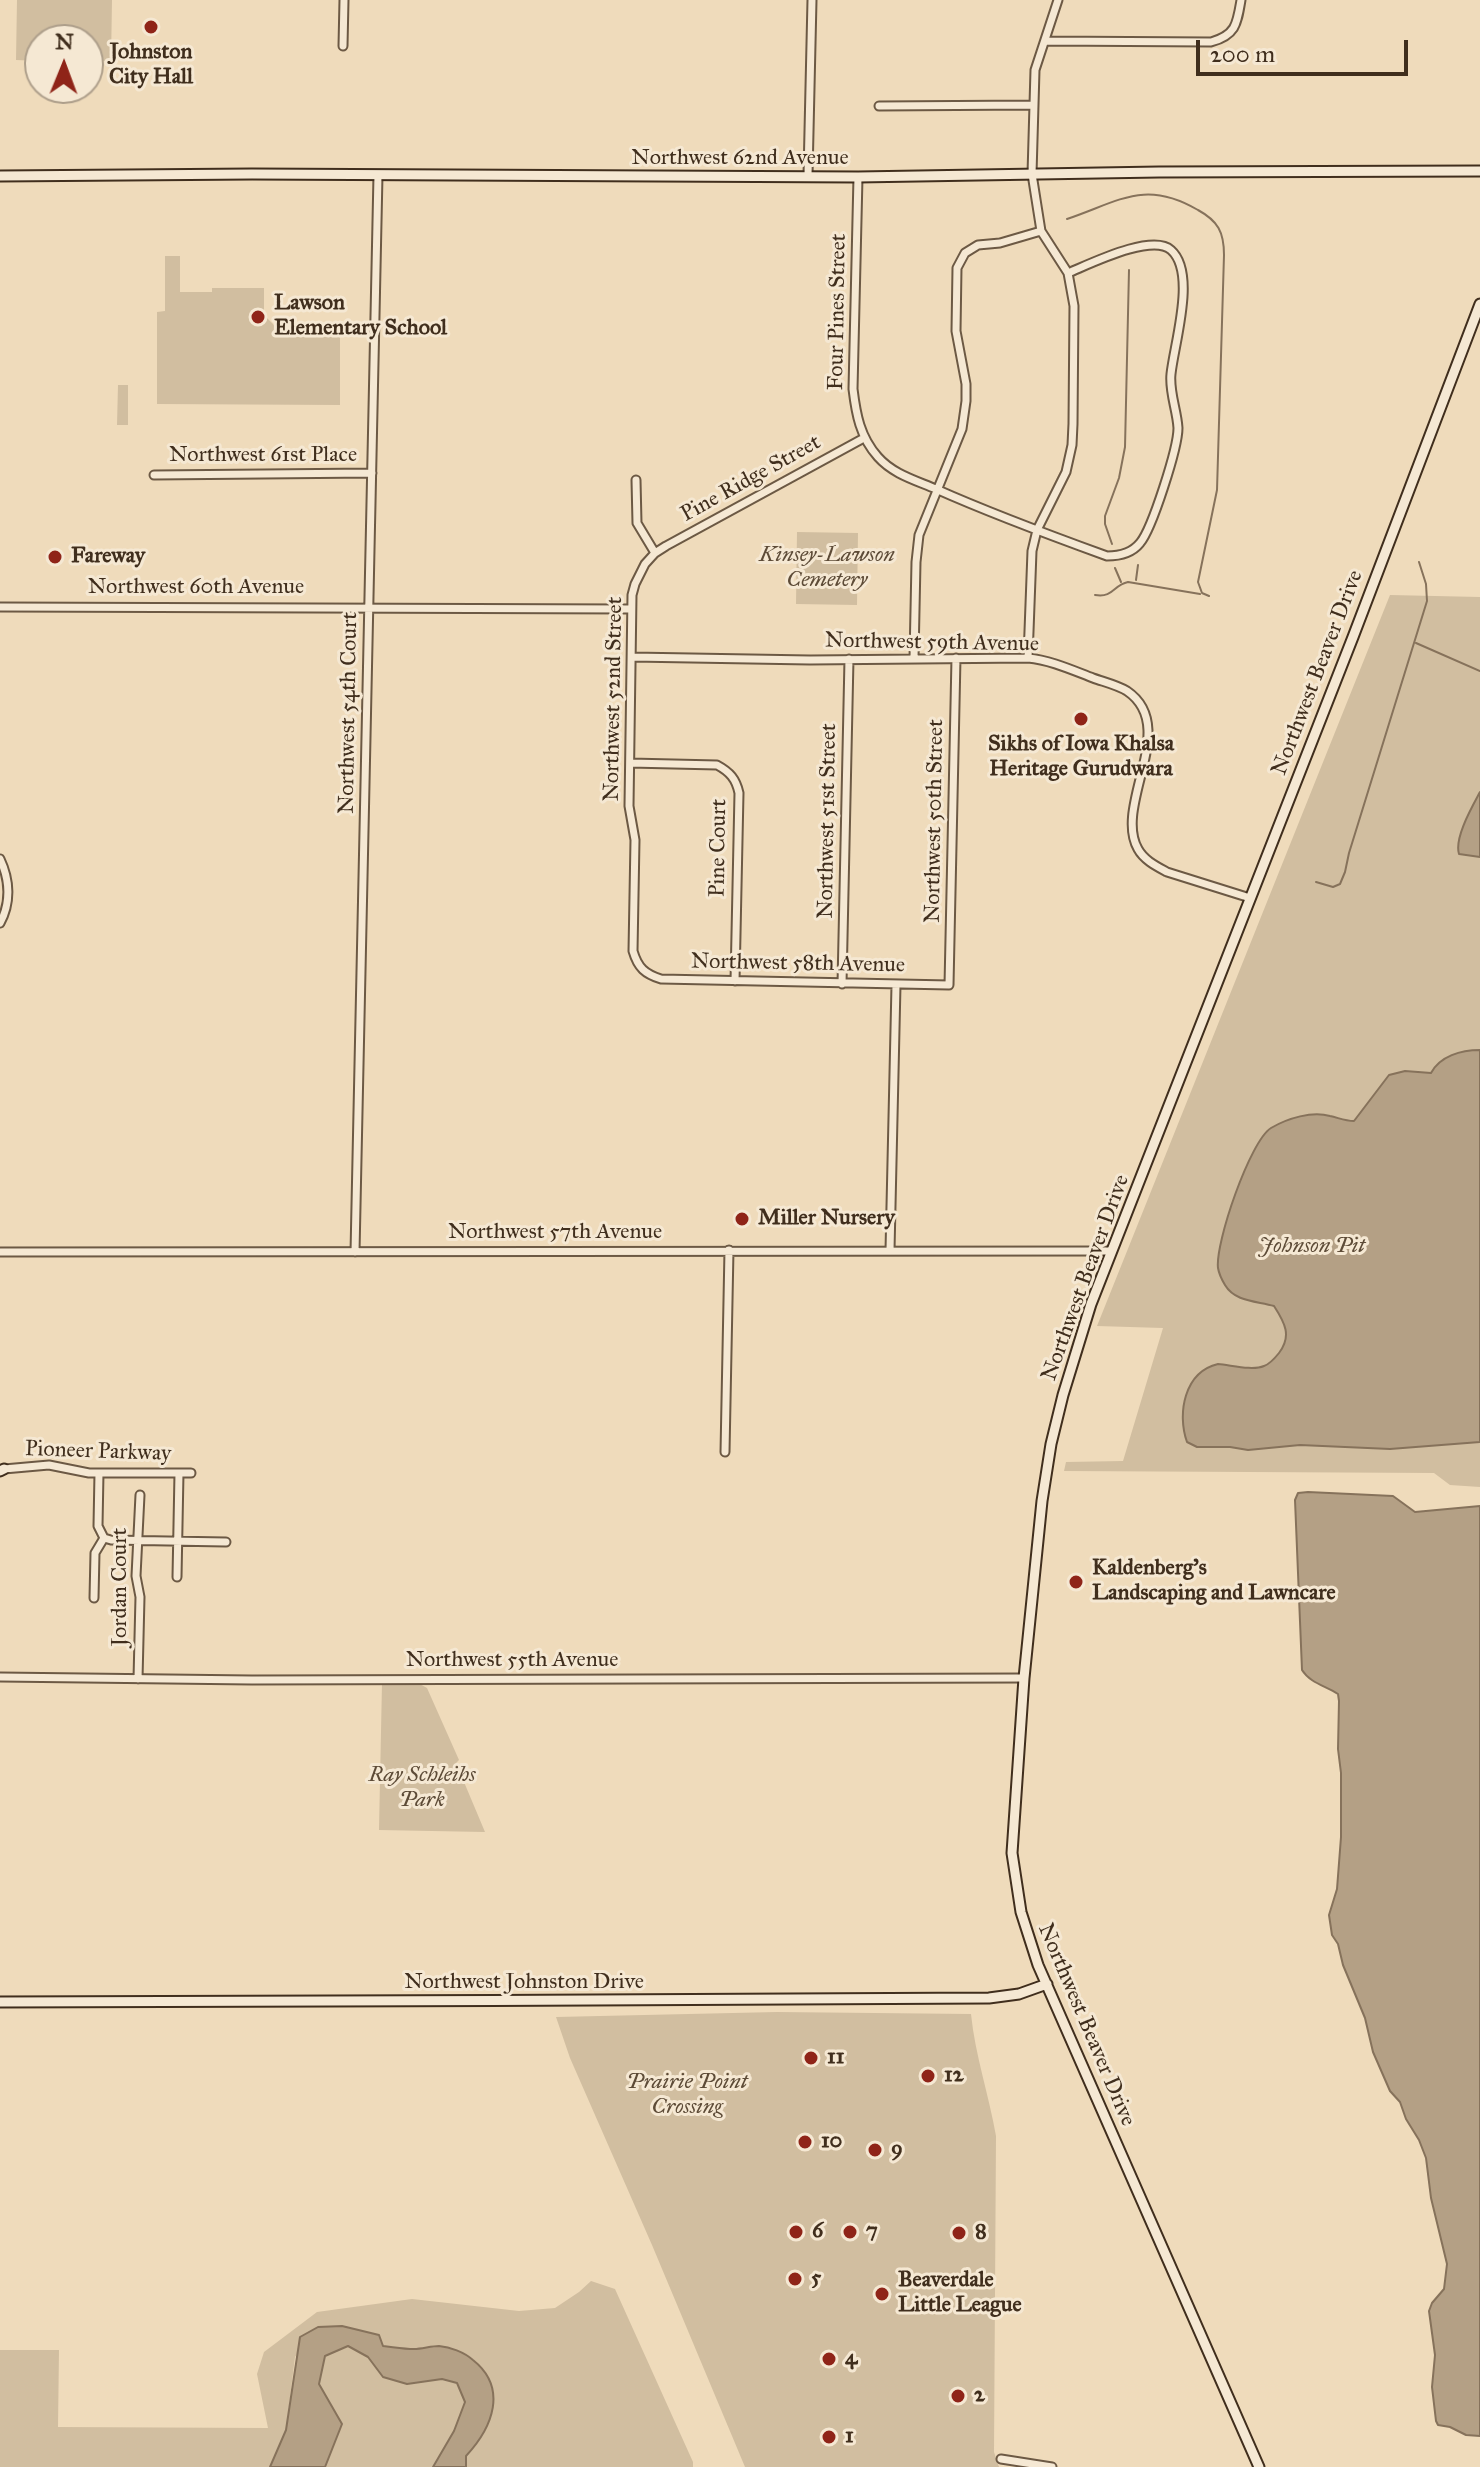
<!DOCTYPE html>
<style>
body{margin:0}
#map{position:relative;width:1480px;height:2467px;overflow:hidden;background:#efdbbb;font-family:"IM FELL Great Primer",serif}
canvas{display:block}
.north{position:absolute;left:24px;top:24px;width:80px;height:80px;box-sizing:border-box;background:#f5e8d3;border:2px solid #ad9e8a;border-radius:50%;rotate:1deg;font-size:22px;font-weight:700;line-height:32px;text-align:center;color:#402e1d}
.north::after{content:'';display:block;margin:auto;width:28px;height:36px;background:#8f2418;clip-path:polygon(50% 0,100% 100%,50% 72%,0 100%)}
.scale{position:absolute;left:1196px;top:40px;width:212px;height:36px;box-sizing:border-box;border:4px solid #402e1d;border-top:0;padding-left:10px;font-size:24px;line-height:28px;white-space:nowrap;color:#402e1d;-webkit-text-stroke:6px #f5e8d3;paint-order:stroke}
</style>
<div id="map">
<canvas width="1480" height="2467"></canvas>
<div class="north">N</div>
<div class="scale">200 m</div>
</div>
<script>
const c = document.querySelector('canvas').getContext('2d');
c.lineJoin = 'round';
function paint(path, color) { c.fillStyle = color; c.fill(path, 'evenodd'); }
function strokePath(path, color, width, dash) { c.strokeStyle = color; c.lineWidth = width; c.lineCap = dash ? 'butt' : 'round'; c.setLineDash(dash || []); c.stroke(path); }
function drawText(font, color, halo, rows, align = 'center') {
  c.font = font + ' "IM FELL Great Primer",serif'; c.lineWidth = 6; c.setLineDash([]); c.textBaseline = 'middle'; c.strokeStyle = halo; c.fillStyle = color; for (const [text, x, y, turn = 0] of rows) {
    c.save(); c.translate(x, y); c.rotate((+turn || 0) * Math.PI / 180); c.textAlign = isNaN(turn) ? turn : align; if (halo) c.strokeText(text, 0, 0); c.fillText(text, 0, 0); c.restore();
  }
}
paint(new Path2D(`
 M 17,0 L 112,0 L 111,61 L 88,61 L 88,40 L 40,40 L 40,61 L 16,60 Z
 M 165,256 L 180,256 L 180,292 L 212,292 L 212,288 L 264,288 L 264,315 L 276,327 L 340,328 L 340,405 L 157,404 L 157,312 L 165,311 Z
 M 118,385 L 128,385 L 128,425 L 117,425 Z
 M 797,532 L 858,533 L 857,605 L 796,604 Z
 M 1390,595 L 1480,597 L 1480,1487 L 1450,1485 L 1434,1473 L 1064,1471 L 1066,1462 L 1123,1461 L 1163,1328 L 1097,1326 Z
 M 382,1683 L 418,1683 L 427,1688 L 459,1760 L 456,1763 L 485,1832 L 379,1830 Z
 M 777,2012 L 971,2014 C 975,2055 989,2095 996,2136 L 994,2452 L 999,2467 L 745,2467 L 652,2245 L 570,2058 L 556,2017 Z
 M 591,2281 L 615,2289 L 693,2462 L 693,2467 L 466,2467 L 466,2456 C 493,2427 508,2388 473,2359 C 464,2352 450,2347 438,2346 C 430,2346 422,2349 414,2349 C 403,2349 393,2347 382,2346 L 379,2335 L 342,2326 L 318,2327 L 295,2357 L 286,2430 L 270,2467 L 0,2467 L 0,2350 L 59,2350 L 58,2427 L 268,2428 L 257,2374 L 264,2352 L 317,2312 L 412,2299 L 519,2311 L 555,2308 L 579,2292 Z
 M 348,2346 L 368,2357 L 383,2377 L 407,2384 L 442,2379 L 457,2383 L 465,2401 L 454,2431 L 433,2467 L 325,2467 L 342,2424 L 319,2384 L 325,2356 Z`), '#d1bea0');
const water = new Path2D(`
 M 1480,792 L 1480,857 L 1459,854 C 1454,838 1472,807 1480,792 Z
 M 1480,1050 L 1480,1442 L 1390,1449 L 1300,1445 L 1248,1450 L 1230,1447 L 1197,1447 L 1187,1442 C 1177,1414 1184,1372 1218,1364 C 1231,1365 1252,1371 1264,1366 C 1270,1364 1275,1358 1279,1353 C 1292,1336 1285,1323 1274,1306 C 1257,1301 1235,1302 1225,1285 C 1222,1280 1219,1274 1218,1268 C 1215,1243 1250,1141 1271,1128 C 1288,1118 1312,1111 1330,1116 C 1339,1118 1345,1121 1354,1121 L 1389,1075 L 1405,1071 L 1431,1073 C 1440,1056 1461,1050 1480,1050 Z
 M 1308,1492 L 1393,1496 L 1415,1512 L 1480,1506 L 1480,2436 L 1466,2435 L 1450,2427 L 1438,2425 L 1436,2421 L 1432,2387 L 1435,2355 L 1429,2311 L 1432,2303 L 1444,2289 L 1447,2264 L 1431,2198 L 1426,2158 L 1419,2140 L 1406,2119 L 1400,2102 L 1390,2091 L 1373,2052 L 1365,2018 L 1343,1965 L 1338,1944 L 1332,1935 L 1329,1915 L 1337,1889 L 1341,1837 L 1341,1773 L 1338,1749 L 1339,1701 L 1338,1694 C 1326,1686 1310,1683 1302,1670 L 1295,1500 L 1298,1493 Z
 M 342,2326 L 379,2335 L 383,2346 C 393,2347 404,2349 414,2349 C 422,2349 431,2346 439,2346 C 450,2347 464,2352 473,2360 C 508,2388 493,2427 466,2456 L 466,2467 L 433,2467 L 454,2431 L 465,2402 L 457,2383 L 442,2379 L 407,2384 L 383,2377 L 368,2357 L 348,2346 L 325,2356 L 319,2384 L 342,2424 L 325,2467 L 270,2467 L 286,2430 L 300,2337 L 318,2327 Z`);
paint(water, '#b4a085');
strokePath(water, '#86725b', 2);
strokePath(new Path2D(`
 M 1067,219 C 1120,201 1145,179 1198,210 C 1218,221 1224,232 1224,255 L 1217,490 L 1198,582 L 1202,593 L 1209,596
 M 1112,544 L 1105,524 L 1105,516 L 1119,478 L 1125,447 L 1129,270
 M 1115,568 L 1121,582
 M 1136,580 L 1138,565
 M 1095,595 C 1114,598 1113,585 1128,582 L 1200,594
 M 1416,643 L 1480,671
 M 1316,882 L 1333,887 L 1340,884 L 1345,872 L 1349,853 L 1427,601 L 1426,584 L 1419,562`), '#86725b', 2);
const street = new Path2D(`
 M 1045,41 L 1211,42 C 1236,35 1237,24 1241,0
 M 343,46 L 344,0
 M 879,106 L 1033,105
 M 808,175 L 812,0
 M 858,177 L 853,389 C 856,414 860,437 878,457 C 893,474 915,480 936,489 C 992,514 1049,535 1107,556 C 1118,556 1132,553 1140,543 C 1152,529 1178,448 1178,428 C 1177,410 1169,392 1171,374 C 1174,344 1197,273 1171,250 C 1152,233 1090,264 1068,273
 M 864,438 L 666,546 L 655,553 L 645,564 L 635,584 L 632,595 L 629,806 L 635,840 L 633,951 C 638,968 645,974 661,979 L 949,985 L 956,658
 M 154,475 L 372,473
 M 636,480 L 637,523 L 655,553
 M 0,607 L 631,609
 M 632,657 L 810,660 L 1028,658 C 1050,660 1072,670 1093,678 C 1104,682 1117,685 1127,691 C 1180,727 1113,805 1138,849 C 1144,860 1156,866 1167,872 L 1250,898
 M 914,658 L 916,562 L 919,535 L 962,429 L 966,401 L 966,384 L 956,331 L 957,268 L 965,253 L 978,245 L 1000,243 L 1041,231
 M 1028,658 L 1032,551 L 1037,530 L 1066,472 L 1072,445 L 1073,424 L 1074,306 L 1068,273 L 1041,231 L 1032,174 L 1035,70 L 1058,0
 M 630,763 L 717,765 C 730,772 736,779 739,793 L 735,981
 M 0,859 C 10,880 11,903 0,923
 M 842,984 L 849,659
 M 890,1250 L 896,985
 M 0,1252 L 1111,1251
 M 355,1252 L 378,175
 M 725,1452 L 729,1250
 M 4,1469 L 49,1465 L 89,1473 L 191,1473
 M 104,1538 L 111,1540 L 226,1542
 M 177,1577 L 179,1473
 M 94,1598 L 95,1553 L 104,1538 L 98,1526 L 99,1473
 M 0,1677 L 252,1680 L 1024,1678
 M 138,1679 L 140,1597 L 136,1576 L 140,1495
 M 1001,2459 L 1052,2467`);
const secondary = new Path2D(`
 M 0,176 L 252,174 L 858,177 L 1159,172 L 1480,171
 M 0,1471 L 4,1469
 M 0,2002 C 330,2002 659,1999 989,1998 L 1019,1994 L 1047,1984
 M 1259,2467 L 1038,1965 L 1021,1912 L 1012,1853 L 1024,1678 L 1042,1501 L 1051,1444 L 1063,1395 L 1091,1304 L 1353,637 L 1480,304`);
strokePath(street, '#6c5944', 11);
strokePath(secondary, '#402e1d', 13);
strokePath(street, '#f5e8d3', 7);
strokePath(secondary, '#f5e8d3', 9);
for (const [x, y, r, color] of [
 [151,27,8,"#8f2418"],
 [258,317,8,"#8f2418"],
 [55,557,8,"#8f2418"],
 [1081,719,8,"#8f2418"],
 [742,1219,8,"#8f2418"],
 [1076,1582,8,"#8f2418"],
 [811,2058,8,"#8f2418"],
 [928,2076,8,"#8f2418"],
 [805,2142,8,"#8f2418"],
 [875,2150,8,"#8f2418"],
 [796,2232,8,"#8f2418"],
 [850,2232,8,"#8f2418"],
 [959,2233,8,"#8f2418"],
 [795,2279,8,"#8f2418"],
 [882,2294,8,"#8f2418"],
 [829,2359,8,"#8f2418"],
 [958,2396,8,"#8f2418"],
 [829,2437,8,"#8f2418"]
]) { const dot = new Path2D(); dot.arc(x, y, r, 0, 2 * Math.PI); c.fillStyle = color; c.fill(dot); strokePath(dot, '#f5e8d3', 3); }
drawText('bold 22px', '#402e1d', '#f5e8d3', [
 ["Johnston",151,53,"center"],
 ["City Hall",151,78,"center"],
 ["Lawson",274,304],
 ["Elementary School",274,329],
 ["Fareway",71,557],
 ["Sikhs of Iowa Khalsa",1081,745,"center"],
 ["Heritage Gurudwara",1081,770,"center"],
 ["Miller Nursery",758,1219],
 ["Kaldenberg's",1092,1569],
 ["Landscaping and Lawncare",1092,1594],
 ["11",827,2058],
 ["12",944,2076],
 ["10",821,2142],
 ["9",891,2150],
 ["6",812,2232],
 ["7",866,2232],
 ["8",975,2233],
 ["5",811,2279],
 ["Beaverdale",898,2281],
 ["Little League",898,2306],
 ["4",845,2359],
 ["2",974,2396],
 ["1",845,2437]
], 'left');
drawText('22px', '#402e1d', '#f5e8d3', [
 ["Northwest 62nd Avenue",740,159],
 ["Four Pines Street",838,312,-89],
 ["Northwest 61st Place",263,456],
 ["Pine Ridge Street",751,479,-29],
 ["Northwest 60th Avenue",196,588],
 ["Northwest 59th Avenue",932,643,1],
 ["Northwest Beaver Drive",1318,673,-69],
 ["Northwest 52nd Street",614,699,-89],
 ["Northwest 54th Court",349,713,-89],
 ["Northwest 51st Street",828,821,-89],
 ["Northwest 50th Street",935,821,-89],
 ["Pine Court",719,848,-89],
 ["Northwest 58th Avenue",798,964,1],
 ["Northwest 57th Avenue",555,1233],
 ["Northwest Beaver Drive",1086,1278,-70],
 ["Pioneer Parkway",98,1452,2],
 ["Jordan Court",121,1587,-90],
 ["Northwest 55th Avenue",512,1661],
 ["Northwest Johnston Drive",524,1983],
 ["Northwest Beaver Drive",1086,2025,67]
]);
drawText('italic 22px', '#5d4b37', '#f5e8d3', [
 ["Kinsey-Lawson",827,556],
 ["Cemetery",827,581],
 ["Johnson Pit",1312,1247],
 ["Ray Schleihs",422,1776],
 ["Park",422,1801],
 ["Prairie Point",687,2083],
 ["Crossing",687,2108]
]);
</script>
